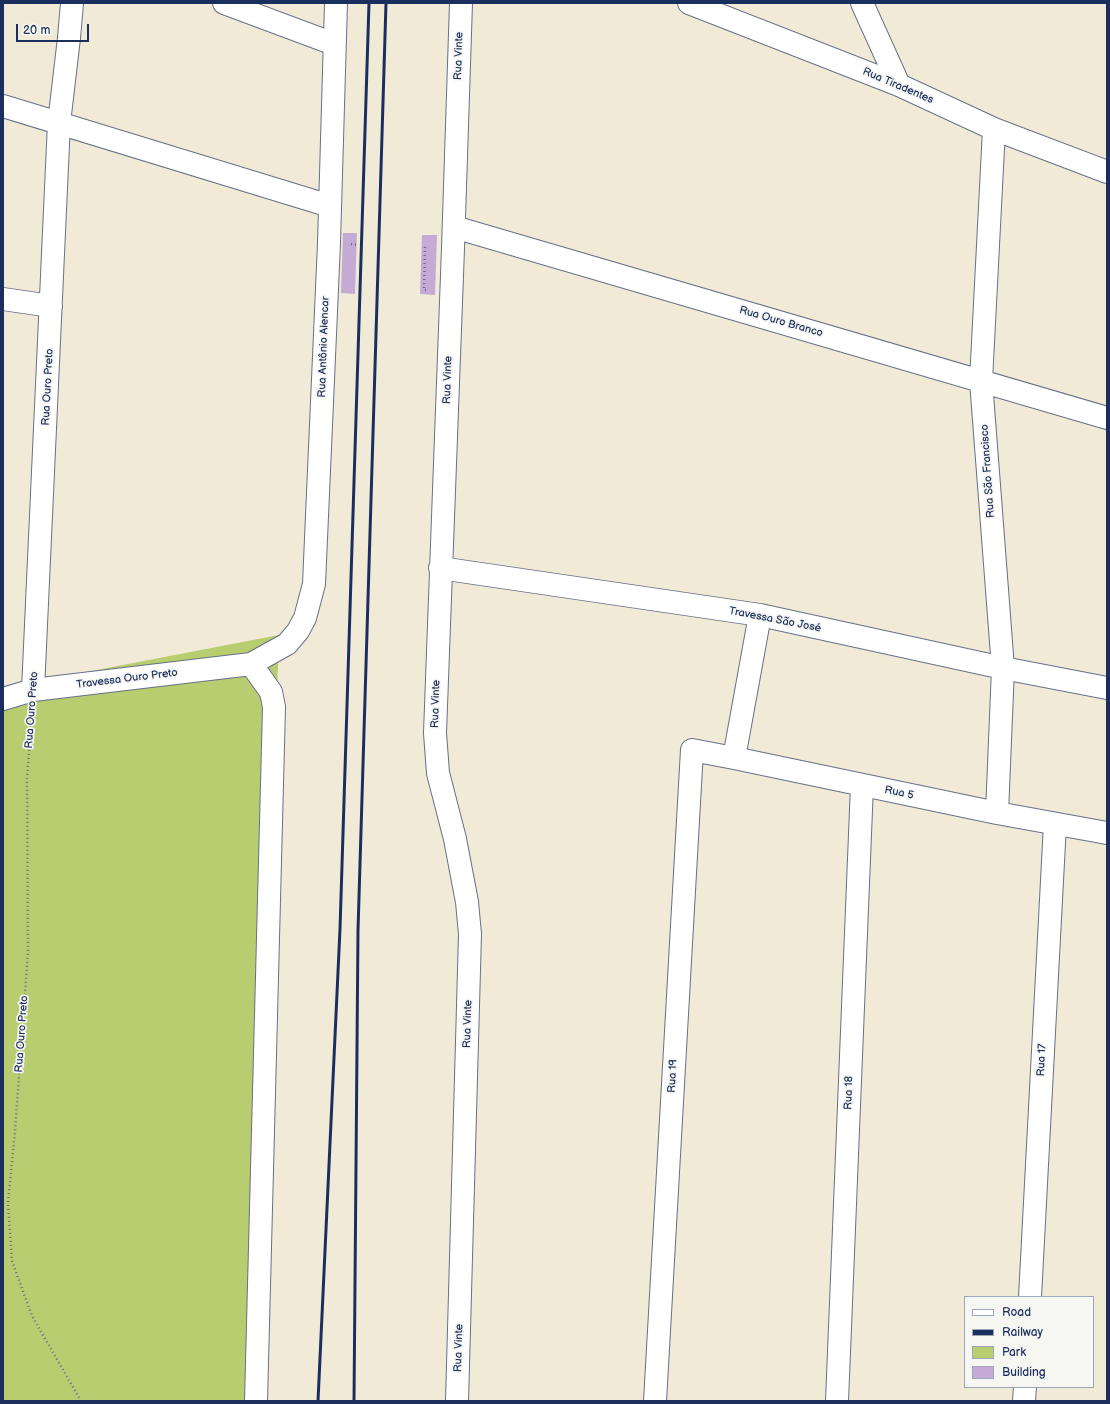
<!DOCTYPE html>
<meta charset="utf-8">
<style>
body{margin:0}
#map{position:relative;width:1110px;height:1404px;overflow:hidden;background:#f1ead7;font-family:"Balsamiq Sans",sans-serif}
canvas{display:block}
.frame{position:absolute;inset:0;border:4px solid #1b2f5e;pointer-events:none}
.legend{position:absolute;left:964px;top:1296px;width:130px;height:92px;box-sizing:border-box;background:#f6f6f2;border:1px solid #9ea6b7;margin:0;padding:5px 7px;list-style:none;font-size:12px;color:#1b2f5e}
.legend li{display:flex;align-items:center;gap:8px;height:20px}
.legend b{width:20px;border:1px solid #9ea6b7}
.scale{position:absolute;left:16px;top:24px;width:73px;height:18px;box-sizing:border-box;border:2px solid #1b2f5e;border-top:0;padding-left:5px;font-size:12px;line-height:14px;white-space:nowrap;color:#1b2f5e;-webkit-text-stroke:3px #f6f6f2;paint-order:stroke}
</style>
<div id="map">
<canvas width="1110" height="1404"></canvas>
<div class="frame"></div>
<ul class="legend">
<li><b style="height:5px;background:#fff"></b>Road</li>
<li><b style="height:5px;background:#1b2f5e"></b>Railway</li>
<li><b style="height:11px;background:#b8cc70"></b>Park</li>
<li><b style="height:11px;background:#c4aad5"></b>Building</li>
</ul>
<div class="scale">20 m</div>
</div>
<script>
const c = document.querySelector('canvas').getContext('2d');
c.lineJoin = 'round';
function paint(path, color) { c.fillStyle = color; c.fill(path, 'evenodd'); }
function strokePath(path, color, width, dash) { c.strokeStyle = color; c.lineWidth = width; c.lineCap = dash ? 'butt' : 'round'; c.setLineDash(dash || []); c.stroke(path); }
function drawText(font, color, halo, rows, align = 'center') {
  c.font = font + ' "Balsamiq Sans",sans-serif'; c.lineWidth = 3.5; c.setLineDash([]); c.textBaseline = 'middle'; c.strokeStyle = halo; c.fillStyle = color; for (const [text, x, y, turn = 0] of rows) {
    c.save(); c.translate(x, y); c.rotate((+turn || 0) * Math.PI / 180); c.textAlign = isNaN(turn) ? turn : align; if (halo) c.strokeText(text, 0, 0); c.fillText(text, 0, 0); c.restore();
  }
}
paint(new Path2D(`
 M 279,635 L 253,1401 L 3,1401 L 3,691 L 29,683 Z`), '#b8cc70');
paint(new Path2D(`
 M 343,233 L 357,233 L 355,294 L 341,293 Z
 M 422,235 L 437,235 L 435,295 L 420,294 Z`), '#c4aad5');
const minor = new Path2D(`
 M 224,3 L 334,44
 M 689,3 L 899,85 L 994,129 L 1107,172
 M 862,3 L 899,85
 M 3,106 L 330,206
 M 994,129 L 981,381 L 1003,668 L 997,813
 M 454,227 L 1107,418
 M 3,299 L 51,306
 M 440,568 L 760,615 L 1003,668 L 1107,688
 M 251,664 L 271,692 L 274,707 L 256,1401
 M 33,690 L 59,123 L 69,38 L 72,3
 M 3,699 L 33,690 L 251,664 L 287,644 L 298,631 L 305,618 L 314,584 L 329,243 L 336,3
 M 734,758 L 760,615
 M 1030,1297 L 1055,824
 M 457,1401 L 470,934 L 467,902 L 455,839 L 438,773 L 435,733 L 453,248 L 461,3
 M 655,1401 L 692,750 L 734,758 L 997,813 L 1107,833
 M 837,1401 L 862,785
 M 1024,1401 L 1025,1387`);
strokePath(minor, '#667088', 24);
strokePath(new Path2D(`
 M 351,244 L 357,245
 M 425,247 L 424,290 L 428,290
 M 32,714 L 27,778 L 28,952 L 15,1131 L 8,1203 L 12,1261 L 32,1316 L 81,1401`), '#667088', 2.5, [1, 3]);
strokePath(minor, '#fff', 22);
strokePath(new Path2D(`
 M 318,1401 L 340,929 L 369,3
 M 354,1401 L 358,930 L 386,3`), '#1b2f5e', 3);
drawText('11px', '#1b2f5e', '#f6f6f2', [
 ["Rua Vinte",459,56,-88],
 ["Rua Tiradentes",898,86,23],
 ["Rua Ouro Branco",781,322,16],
 ["Rua Antônio Alencar",324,347,-88],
 ["Rua Vinte",448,380,-88],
 ["Rua Ouro Preto",48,387,-87],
 ["Rua São Francisco",988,471,-94],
 ["Travessa São José",775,620,11],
 ["Travessa Ouro Preto",127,679,-7],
 ["Rua Vinte",436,704,-88],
 ["Rua Ouro Preto",32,710,-86],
 ["Rua 5",899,793,12],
 ["Rua Vinte",468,1024,-88],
 ["Rua Ouro Preto",22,1034,-86],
 ["Rua 17",1042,1060,-87],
 ["Rua 19",673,1076,-87],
 ["Rua 18",849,1093,-88],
 ["Rua Vinte",459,1348,-88]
]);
</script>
